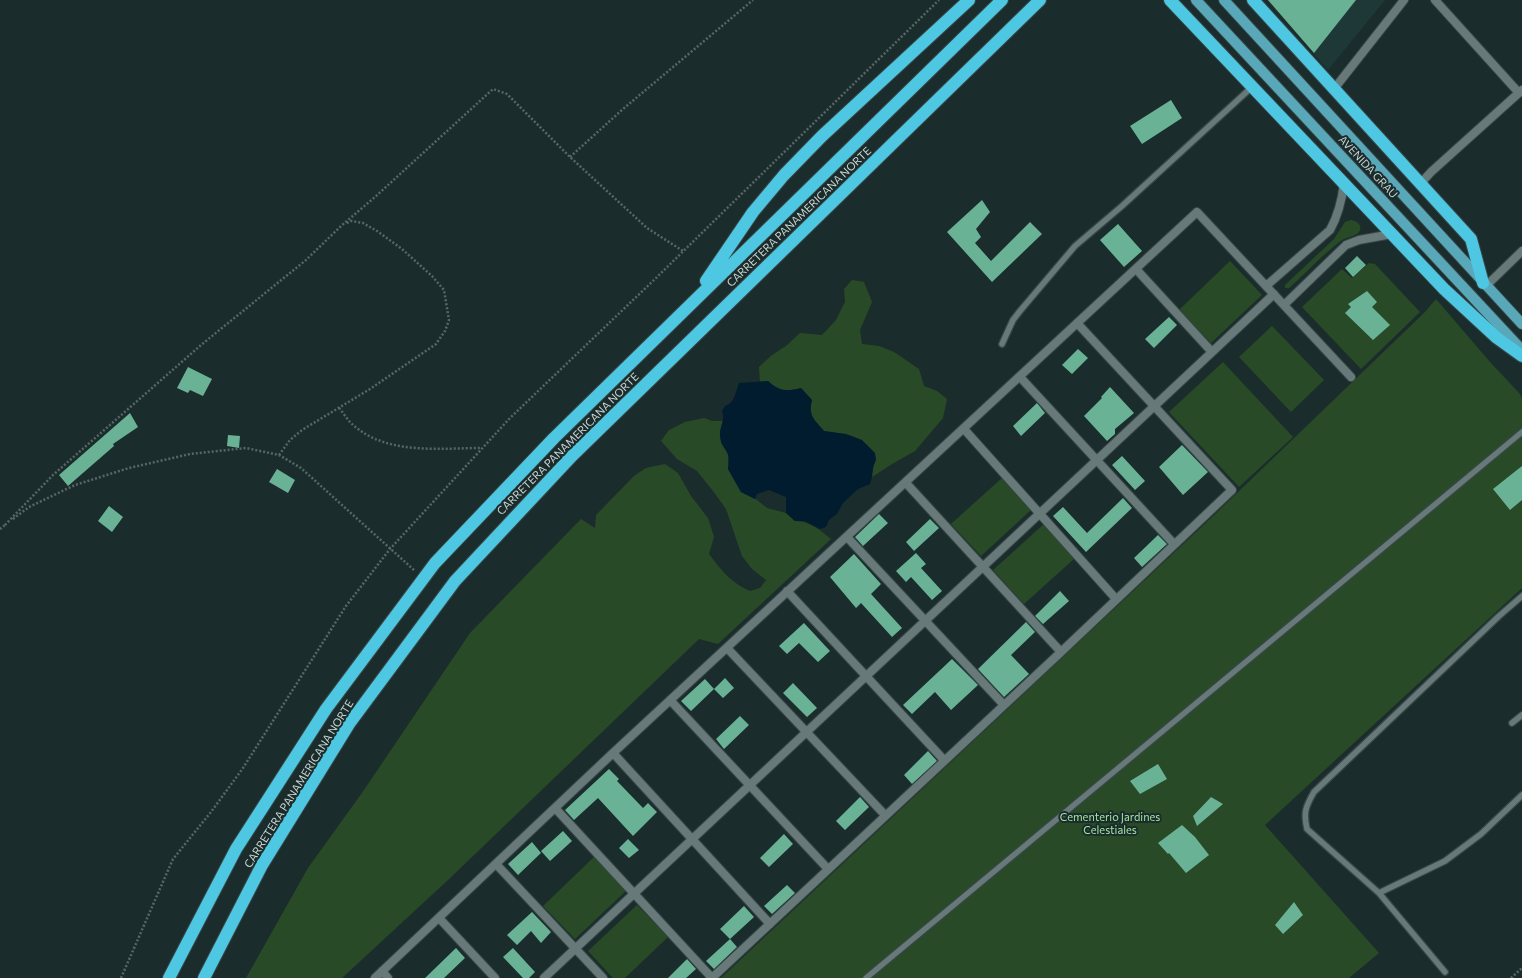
<!DOCTYPE html>
<style>
body{margin:0}
canvas{display:block;background:#1a2c2b}
</style>
<canvas width="1522" height="978"></canvas>
<script>
const c = document.querySelector('canvas').getContext('2d');
c.lineJoin = 'round';
function paint(path, color) { c.fillStyle = color; c.fill(path, 'evenodd'); }
function strokePath(path, color, width, dash) { c.strokeStyle = color; c.lineWidth = width; c.lineCap = dash ? 'butt' : 'round'; c.setLineDash(dash || []); c.stroke(path); }
function drawText(font, color, halo, rows, align = 'center') {
  c.font = font + ' Commissioner,sans-serif'; c.lineWidth = 4; c.setLineDash([]); c.textBaseline = 'middle'; c.strokeStyle = halo; c.fillStyle = color; for (const [text, x, y, turn = 0] of rows) {
    c.save(); c.translate(x, y); c.rotate((+turn || 0) * Math.PI / 180); c.textAlign = isNaN(turn) ? turn : align; if (halo) c.strokeText(text, 0, 0); c.fillText(text, 0, 0); c.restore();
  }
}
paint(new Path2D(`
 M 1267,0 L 1385,0 L 1328,70 Z`), '#1e3837');
paint(new Path2D(`
 M 1351,220 C 1356,221 1362,224 1360,230 C 1358,236 1347,237 1342,240 C 1323,254 1307,272 1289,288 L 1285,288 L 1285,285 L 1334,239 L 1345,222 Z
 M 1230,261 L 1262,295 L 1211,343 L 1179,310 Z
 M 1369,263 L 1375,264 L 1420,312 L 1361,369 L 1302,307 L 1342,269 L 1352,278 Z
 M 852,280 L 864,282 L 872,302 L 860,330 L 862,344 L 879,346 L 894,352 L 919,369 L 924,386 L 937,391 L 947,399 L 943,418 L 915,451 L 892,464 L 872,477 C 872,471 875,464 875,459 C 876,454 873,451 870,448 C 857,434 842,434 824,431 C 814,419 808,416 812,400 L 801,388 C 786,392 779,391 768,381 L 760,382 L 759,367 L 772,355 L 786,346 L 800,333 L 822,335 L 836,320 L 845,302 L 844,289 Z
 M 1436,299 L 1490,362 L 1520,394 L 1522,399 L 1522,588 L 1265,825 L 1379,953 L 1349,978 L 721,978 L 1210,519 L 1425,312 Z
 M 1272,326 L 1324,380 L 1291,412 L 1239,357 Z
 M 1223,362 L 1293,437 L 1239,487 L 1169,412 Z
 M 704,418 L 712,421 L 723,421 L 720,433 L 721,443 L 728,453 L 728,469 L 741,492 L 757,500 L 767,508 L 786,513 L 795,521 C 810,521 820,530 831,539 L 718,644 L 699,639 L 448,880 L 342,978 L 246,978 L 308,868 L 364,790 L 470,633 L 581,519 L 595,528 L 596,515 L 634,476 L 646,468 L 665,464 L 678,473 L 691,496 L 708,518 L 714,537 L 709,554 C 722,571 730,582 750,591 L 760,588 L 766,580 L 752,569 L 742,556 L 726,509 L 713,491 L 697,471 L 677,459 L 661,441 L 669,430 L 685,422 Z
 M 1002,478 L 1031,510 L 981,556 L 951,524 Z
 M 1044,524 L 1075,558 L 1024,604 L 993,570 Z
 M 594,857 L 626,891 L 575,939 L 543,906 Z
 M 637,905 L 668,937 L 625,978 L 613,978 L 588,951 Z`), '#294a27');
paint(new Path2D(`
 M 768,381 C 779,391 786,392 801,388 L 812,400 C 808,416 814,419 824,431 L 846,434 L 862,440 L 875,453 L 876,460 L 873,467 L 872,477 L 870,484 L 858,489 L 843,503 L 837,514 L 829,520 L 826,527 L 820,529 L 804,521 L 795,521 L 786,513 L 786,497 L 769,490 L 757,494 L 755,499 L 741,492 L 728,469 C 732,449 722,452 720,436 C 719,427 726,420 722,411 L 725,406 C 735,403 735,393 739,383 Z`), '#001c2e');
paint(new Path2D(`
 M 1268,0 L 1356,0 L 1314,53 Z
 M 1171,100 L 1182,118 L 1142,144 L 1130,126 Z
 M 982,200 L 990,212 L 976,229 L 981,237 L 975,243 L 991,261 L 1030,222 L 1042,234 L 992,282 L 947,232 Z
 M 1118,224 L 1142,251 L 1124,267 L 1100,240 Z
 M 1357,256 L 1366,265 L 1353,277 L 1345,268 Z
 M 1367,291 L 1377,302 L 1372,307 L 1390,325 L 1373,340 L 1345,313 L 1351,307 L 1348,304 Z
 M 1169,317 L 1177,325 L 1154,348 L 1145,339 Z
 M 1078,349 L 1088,358 L 1072,374 L 1062,365 Z
 M 188,367 L 212,379 L 203,396 L 190,390 L 188,393 L 177,388 Z
 M 1110,387 L 1134,413 L 1115,429 L 1115,434 L 1107,441 L 1084,416 L 1102,398 L 1101,397 Z
 M 1037,403 L 1045,413 L 1021,436 L 1013,426 Z
 M 130,413 L 138,427 L 113,444 L 114,446 L 68,486 L 59,475 Z
 M 228,435 L 240,436 L 239,448 L 227,446 Z
 M 1182,445 L 1208,472 L 1183,495 L 1159,467 Z
 M 1122,456 L 1145,481 L 1135,490 L 1112,465 Z
 M 1522,466 L 1522,500 L 1510,510 L 1493,489 Z
 M 277,469 L 295,480 L 288,493 L 269,482 Z
 M 1123,498 L 1132,508 L 1086,552 L 1053,516 L 1063,507 L 1087,533 Z
 M 109,506 L 123,517 L 112,532 L 98,521 Z
 M 879,514 L 888,523 L 863,546 L 855,537 Z
 M 930,519 L 939,528 L 914,551 L 906,542 Z
 M 1158,535 L 1167,544 L 1142,567 L 1134,558 Z
 M 916,553 L 926,564 L 921,568 L 942,591 L 932,600 L 911,577 L 906,582 L 896,571 Z
 M 854,554 L 881,584 L 871,594 L 902,628 L 892,637 L 861,603 L 856,608 L 830,577 Z
 M 1060,591 L 1069,601 L 1043,624 L 1035,616 Z
 M 1026,622 L 1035,632 L 1011,655 L 1029,674 L 1004,697 L 978,669 Z
 M 804,623 L 830,651 L 818,662 L 799,643 L 787,654 L 779,646 Z
 M 952,659 L 978,685 L 951,710 L 935,692 L 912,714 L 903,705 Z
 M 725,678 L 734,688 L 723,698 L 714,689 Z
 M 705,679 L 714,689 L 691,711 L 681,701 Z
 M 793,683 L 817,708 L 807,717 L 783,693 Z
 M 740,716 L 749,725 L 724,749 L 716,739 Z
 M 928,751 L 937,761 L 912,784 L 904,775 Z
 M 1158,764 L 1167,779 L 1140,794 L 1130,781 Z
 M 609,769 L 619,779 L 617,781 L 643,808 L 648,803 L 657,812 L 633,836 L 598,798 L 574,820 L 565,810 Z
 M 860,797 L 869,807 L 845,830 L 836,821 Z
 M 1211,797 L 1223,804 L 1197,826 L 1193,816 Z
 M 1182,825 L 1195,837 L 1209,855 L 1186,873 L 1169,853 L 1168,854 L 1158,843 Z
 M 563,831 L 572,841 L 550,861 L 541,851 Z
 M 784,834 L 793,844 L 769,867 L 760,858 Z
 M 628,839 L 639,850 L 629,858 L 619,848 Z
 M 532,842 L 541,853 L 518,875 L 508,864 Z
 M 787,885 L 795,893 L 772,914 L 764,906 Z
 M 1294,902 L 1303,915 L 1283,934 L 1275,925 Z
 M 744,906 L 754,917 L 730,939 L 720,929 Z
 M 532,912 L 551,932 L 541,943 L 531,931 L 517,945 L 507,935 Z
 M 730,939 L 737,947 L 714,969 L 706,961 Z
 M 456,948 L 465,958 L 444,978 L 425,978 Z
 M 513,948 L 535,972 L 529,978 L 523,978 L 503,957 Z
 M 687,959 L 696,969 L 686,978 L 668,978 Z`), '#6ab296');
const service = new Path2D(`
 M 1002,344 L 1013,320 L 1020,311 L 1075,246 L 1122,206 L 1252,87
 M 1512,723 L 1522,715
 M 1379,893 L 1445,861 L 1481,834 L 1522,795
 M 1445,972 L 1379,893 L 1307,829 C 1303,812 1306,806 1314,792 L 1499,616 L 1522,596
 M 866,978 L 1522,432`);
const minor = new Path2D(`
 M 1435,0 L 1519,93
 M 1334,89 L 1404,0
 M 1421,183 L 1431,172 L 1522,90
 M 1136,269 L 1212,352
 M 1266,286 L 1330,230 C 1339,214 1342,200 1344,183
 M 1486,286 L 1522,251
 M 1284,305 L 1346,245 L 1359,240 L 1392,234
 M 1020,377 L 1174,544
 M 964,429 L 1116,599
 M 906,483 L 1061,652
 M 847,537 L 1004,705
 M 787,591 L 944,760
 M 727,648 L 885,815
 M 670,700 L 828,869
 M 613,753 L 770,924
 M 555,808 L 712,978
 M 496,864 L 603,978
 M 439,918 L 495,978
 M 382,971 L 388,978
 M 375,978 L 613,753 L 1197,212 L 1351,377
 M 544,978 L 1274,294
 M 712,978 L 1061,652 L 1232,490 L 1077,323`);
const primary = new Path2D(`
 M 1196,0 L 1522,350
 M 1224,0 L 1522,324`);
const motorway = new Path2D(`
 M 1170,0 L 1444,289 L 1497,338 L 1522,356
 M 1253,0 L 1471,239 L 1483,283
 M 706,281 L 753,212 L 784,175 L 822,136 L 969,0
 M 169,978 L 236,849 L 326,709 L 435,563 L 554,438 L 1002,0
 M 204,978 L 262,865 L 349,724 L 455,581 L 572,456 L 1040,0`);
strokePath(service, '#384646', 8);
strokePath(minor, '#384646', 10);
strokePath(primary, '#384646', 12);
strokePath(motorway, '#384646', 14);
strokePath(new Path2D(`
 M 570,157 L 623,109 L 753,0
 M 339,408 C 343,412 346,418 350,422 C 384,456 439,448 482,448
 M 279,455 L 290,440 L 302,430 L 370,389 L 436,344 L 445,331 L 449,320 L 444,290 L 432,276 L 402,249 L 377,231 L 363,223 L 351,221 L 345,224
 M 13,519 L 29,507 L 75,485 L 129,468 L 190,454 L 246,448 L 279,455 L 301,468 L 414,570
 M 5,525 L 53,475 L 201,345 L 306,260 L 341,226 L 375,197 L 493,89 L 507,94 L 570,157 L 647,228 L 683,251
 M 0,529 L 5,525
 M 121,978 L 173,859 L 211,812 L 243,768 L 346,606 L 390,549 L 510,418 L 655,279 L 939,0
 M 1511,978 L 1522,968`), '#586766', 2.5, [2, 2]);
strokePath(service, '#677a79', 5.5);
strokePath(minor, '#677a79', 8);
strokePath(primary, '#58a8b9', 10);
strokePath(motorway, '#4ec7e3', 12);
drawText('11px', '#cbd5d5', '#1a2c2b', [
 ["AVENIDA GRAU",1368,167,47],
 ["CARRETERA PANAMERICANA NORTE",799,217,-44],
 ["CARRETERA PANAMERICANA NORTE",568,444,-45],
 ["CARRETERA PANAMERICANA NORTE",299,784,-58]
]);
drawText('11px', '#a5e6a0', '#1a2c2b', [
 ["Cementerio Jardines",1110,817],
 ["Celestiales",1110,830]
]);
</script>
